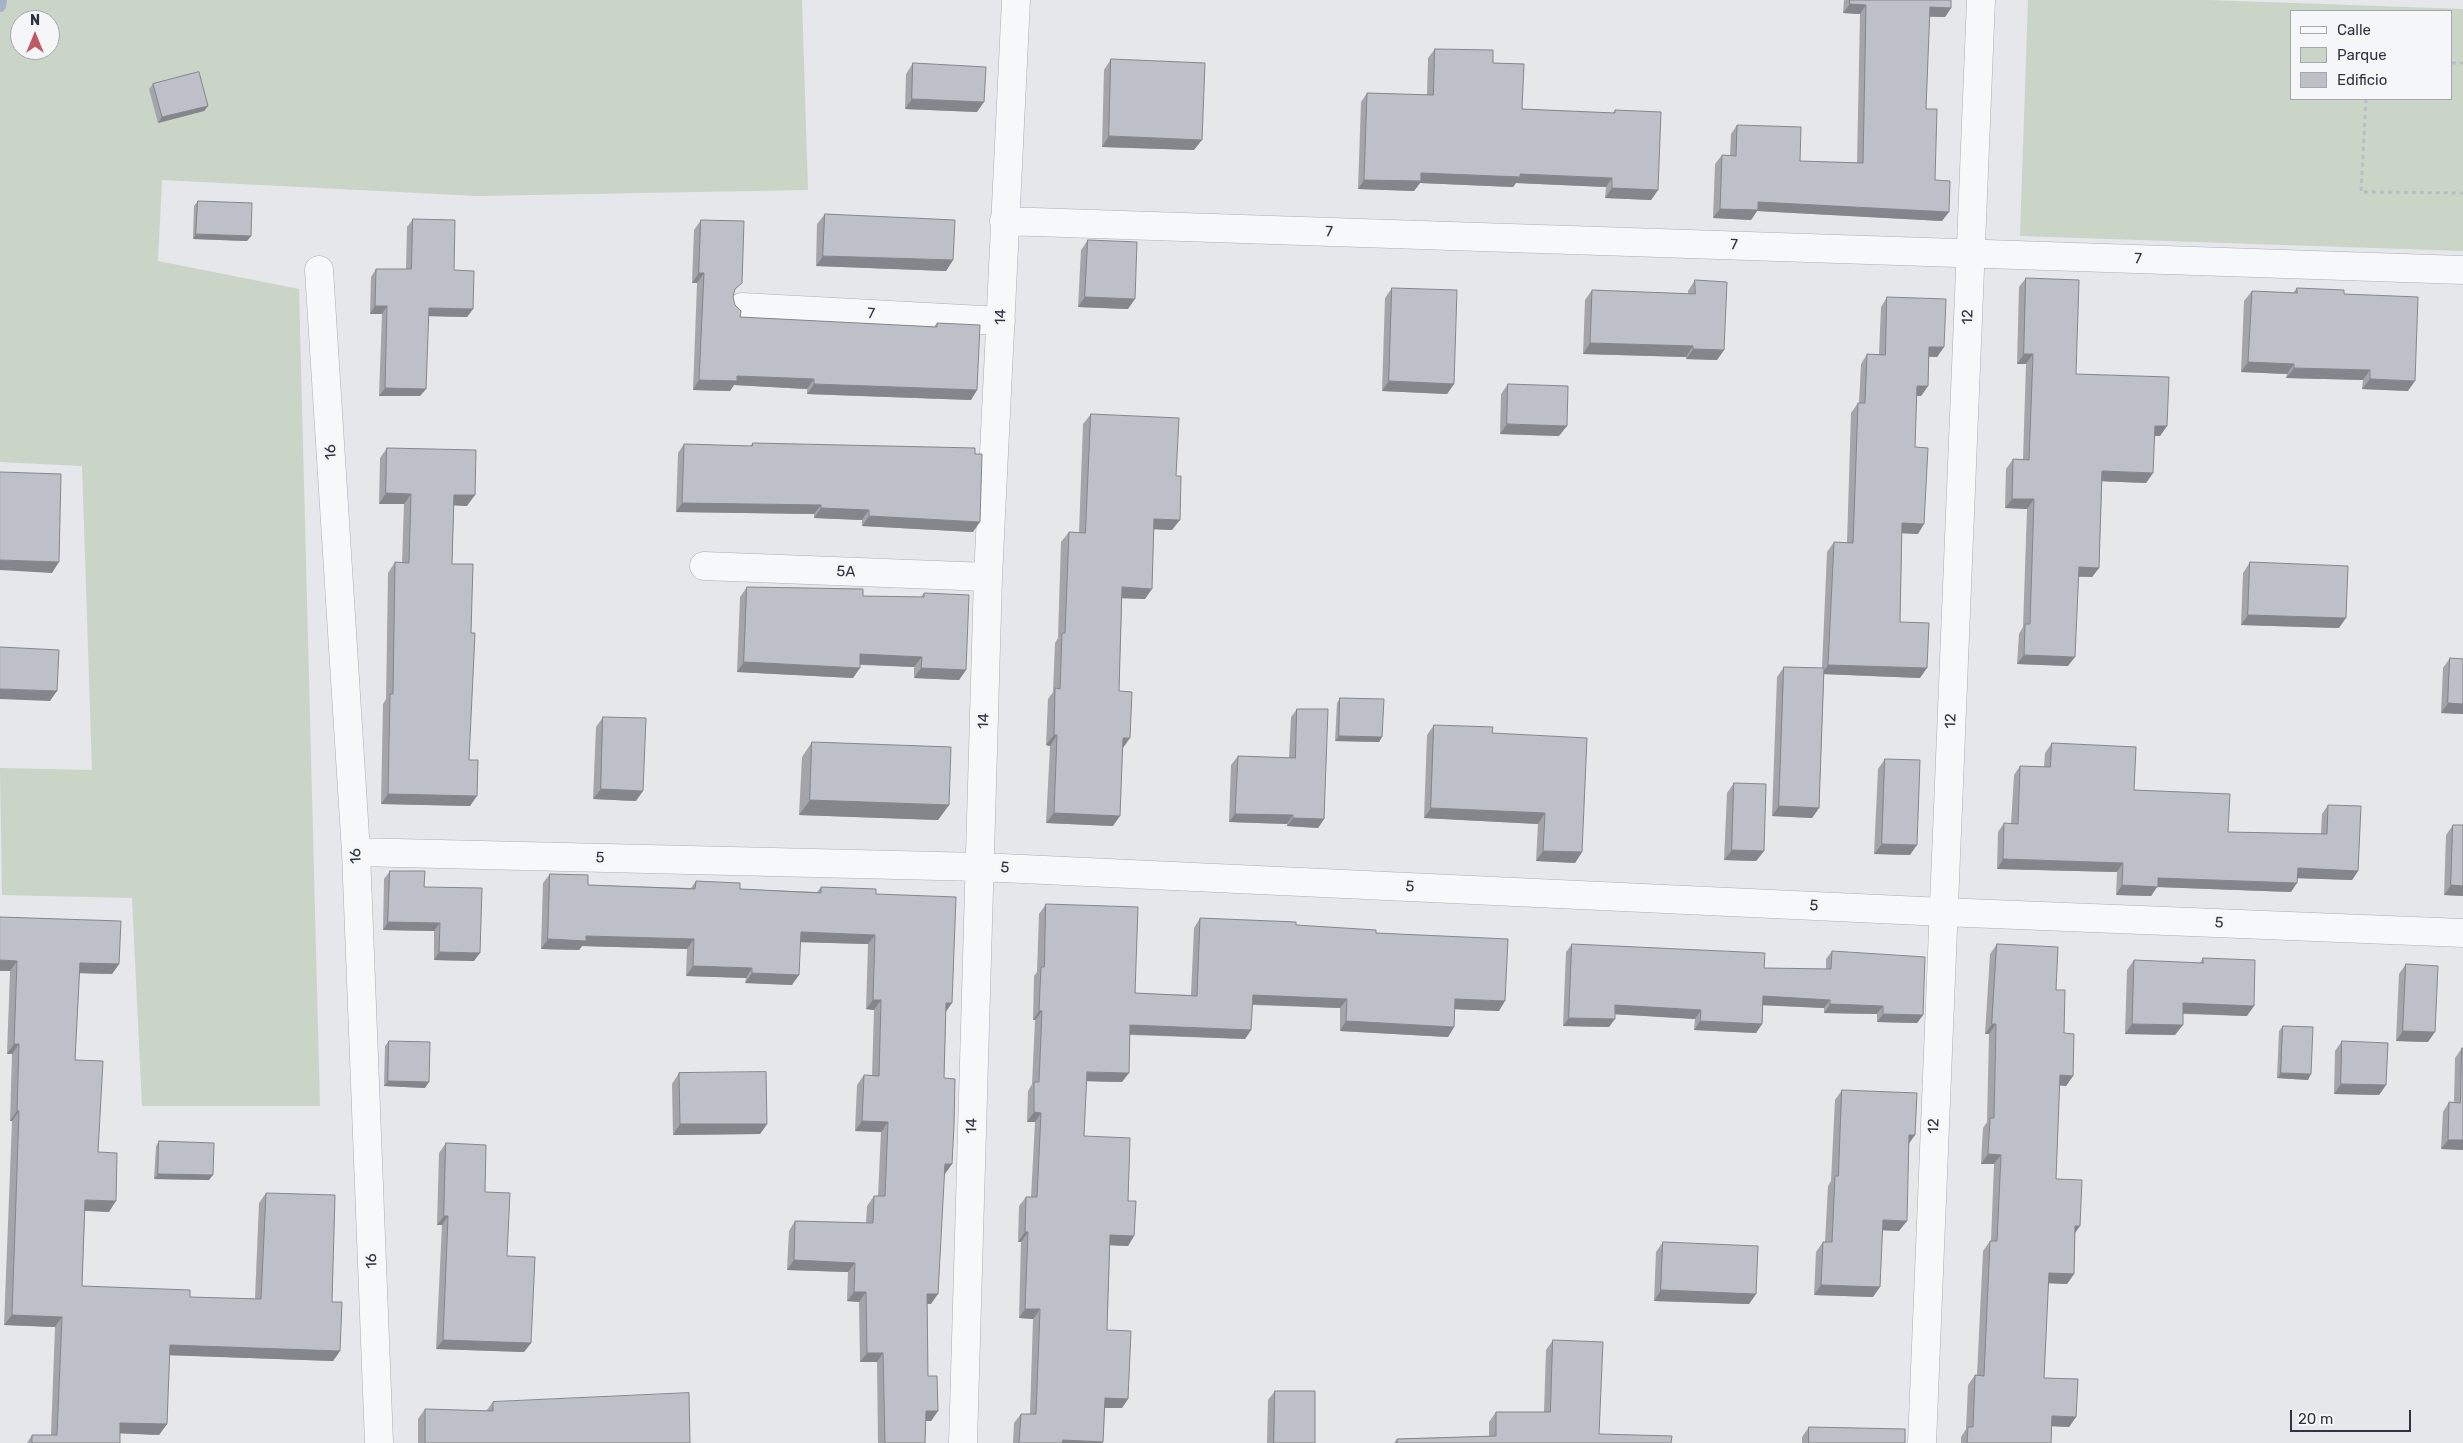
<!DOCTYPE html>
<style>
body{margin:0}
#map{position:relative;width:2463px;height:1443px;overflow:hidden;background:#e5e7eb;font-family:Rubik,sans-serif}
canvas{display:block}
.legend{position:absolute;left:2290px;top:10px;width:162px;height:90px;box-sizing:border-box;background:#f5f6f8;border:1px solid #a5a8af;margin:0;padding:6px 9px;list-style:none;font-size:15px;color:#2e3442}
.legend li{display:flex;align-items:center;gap:10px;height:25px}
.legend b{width:25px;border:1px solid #a5a8af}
.north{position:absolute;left:10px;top:10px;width:50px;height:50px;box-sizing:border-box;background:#f5f6f8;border:1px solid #a5a8af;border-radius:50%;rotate:0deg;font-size:14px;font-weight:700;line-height:20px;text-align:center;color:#2e3442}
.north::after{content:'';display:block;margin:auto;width:18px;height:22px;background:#c15963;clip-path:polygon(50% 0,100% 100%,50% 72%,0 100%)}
.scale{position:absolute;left:2290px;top:1410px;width:121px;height:22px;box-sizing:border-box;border:2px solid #2e3442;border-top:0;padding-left:6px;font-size:15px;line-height:18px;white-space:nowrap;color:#2e3442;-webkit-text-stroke:4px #f5f6f8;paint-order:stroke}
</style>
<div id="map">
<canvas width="2463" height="1443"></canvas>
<ul class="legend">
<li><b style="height:6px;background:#f7f8fa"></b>Calle</li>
<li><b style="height:14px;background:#cad4c7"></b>Parque</li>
<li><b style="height:14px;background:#bdc0c7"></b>Edificio</li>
</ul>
<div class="north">N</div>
<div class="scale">20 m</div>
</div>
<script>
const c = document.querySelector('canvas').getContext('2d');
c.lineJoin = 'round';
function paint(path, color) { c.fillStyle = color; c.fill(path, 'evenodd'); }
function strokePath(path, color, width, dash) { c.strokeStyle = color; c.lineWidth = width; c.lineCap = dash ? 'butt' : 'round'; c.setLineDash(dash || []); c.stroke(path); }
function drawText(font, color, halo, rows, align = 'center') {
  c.font = font + ' Rubik,sans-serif'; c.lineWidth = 5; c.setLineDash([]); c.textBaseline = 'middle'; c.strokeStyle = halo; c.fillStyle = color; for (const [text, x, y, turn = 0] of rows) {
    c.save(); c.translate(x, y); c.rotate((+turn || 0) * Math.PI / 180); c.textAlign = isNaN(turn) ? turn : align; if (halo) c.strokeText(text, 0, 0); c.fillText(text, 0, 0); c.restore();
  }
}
paint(new Path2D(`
 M 0,0 L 802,0 L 808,190 L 477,196 L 162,180 L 158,261 L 299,289 L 320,1106 L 142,1106 L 132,898 L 2,895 L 0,768 L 92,770 L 82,466 L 0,462 ZM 20,20 L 50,20 L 50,50 L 20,50 Z
 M 2028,0 L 2208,0 L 2463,9 L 2463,251 L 2020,236 ZM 2292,11 L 2452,11 L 2452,99 L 2292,99 Z`), '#cad4c7');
strokePath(new Path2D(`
 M 0,6 L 1,0`), '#a4b3c7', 12);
const street = new Path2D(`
 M 1004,221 L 2463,270
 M 319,270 L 356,852 L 379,1443
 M 742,307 L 1001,321
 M 704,566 L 988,577
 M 356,852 L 980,867 L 1943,912 L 2463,933
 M 963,1443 L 988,577 L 1016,0
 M 1922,1443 L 1981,0`);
strokePath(street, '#aaaeb5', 29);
strokePath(new Path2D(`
 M 2452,63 L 2463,63
 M 2366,99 L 2361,192 L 2463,193`), '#bbbdc3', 3, [4, 4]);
strokePath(street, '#f7f8fa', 28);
paint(new Path2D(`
 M 1844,0 L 1951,0 L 1951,8 L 1945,17 L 1929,17 L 1926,109 L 1935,180 L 1942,221 L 1757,211 L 1751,220 L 1713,218 L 1715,164 L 1722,155 L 1730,155 L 1731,134 L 1737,125 L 1800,161 L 1857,163 L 1860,14 L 1843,13 Z
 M 1435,49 L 1493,63 L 1522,109 L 1613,113 L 1615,110 L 1658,190 L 1651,200 L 1605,198 L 1606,187 L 1516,183 L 1513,187 L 1420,183 L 1414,191 L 1358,189 L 1361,102 L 1367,93 L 1427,95 L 1428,58 Z
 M 1111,59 L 1194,150 L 1102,147 L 1104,70 Z
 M 913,63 L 977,112 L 905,109 L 906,74 Z
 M 153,84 L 208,106 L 204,111 L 158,123 L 149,89 Z
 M 198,201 L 251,236 L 247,241 L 193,239 L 194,206 Z
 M 825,214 L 953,260 L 946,271 L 816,266 L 817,224 Z
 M 413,219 L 454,270 L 473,309 L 467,317 L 428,316 L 426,389 L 420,396 L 379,396 L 382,314 L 370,314 L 371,277 L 376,269 L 406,269 L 407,227 Z
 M 701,220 L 734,294 L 733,297 L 735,305 L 740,317 L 934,327 L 937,323 L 977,390 L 971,400 L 807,394 L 807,389 L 734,385 L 730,391 L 693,390 L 697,283 L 692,283 L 694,230 Z
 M 1088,240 L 1128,309 L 1078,307 L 1081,250 Z
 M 2026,278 L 2076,374 L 2167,426 L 2160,436 L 2154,436 L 2153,473 L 2146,483 L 2102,481 L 2099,568 L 2092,577 L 2078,577 L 2068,666 L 2017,664 L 2019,634 L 2023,627 L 2027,509 L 2005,508 L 2006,469 L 2013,459 L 2023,459 L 2026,364 L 2017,364 L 2019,287 Z
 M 1695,280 L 1724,350 L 1717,360 L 1686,359 L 1686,357 L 1583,354 L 1585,300 L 1592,290 L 1688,294 L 1688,291 Z
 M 1392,288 L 1454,384 L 1447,394 L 1382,391 L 1385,298 Z
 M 2297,288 L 2344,294 L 2408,391 L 2362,389 L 2363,380 L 2286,378 L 2287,374 L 2241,372 L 2244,301 L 2252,291 L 2293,293 Z
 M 1887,297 L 1944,347 L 1937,357 L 1929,357 L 1928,386 L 1921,396 L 1916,396 L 1915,447 L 1918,534 L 1902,533 L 1900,622 L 1920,678 L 1824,674 L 1819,808 L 1812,818 L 1772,816 L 1777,677 L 1784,667 L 1822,668 L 1827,552 L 1834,542 L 1847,543 L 1851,413 L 1858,403 L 1859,403 L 1861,364 L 1867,354 L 1879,354 L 1881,307 Z
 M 1508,384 L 1559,436 L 1500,434 L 1501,394 Z
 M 1091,414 L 1172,530 L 1154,529 L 1145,599 L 1122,598 L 1119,691 L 1123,748 L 1113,826 L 1046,823 L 1050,746 L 1046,745 L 1048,699 L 1053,692 L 1055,643 L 1058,638 L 1061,542 L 1069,532 L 1079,533 L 1083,424 Z
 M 753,443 L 973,532 L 862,526 L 862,520 L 814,518 L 814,514 L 676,512 L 678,453 L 684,444 L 750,446 Z
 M 387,448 L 467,506 L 454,505 L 452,564 L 471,633 L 469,760 L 470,806 L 381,804 L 383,704 L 386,699 L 388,573 L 395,562 L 402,563 L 404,504 L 379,504 L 380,458 Z
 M 2250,562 L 2339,628 L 2241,625 L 2243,573 Z
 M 747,587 L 863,596 L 921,597 L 924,593 L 966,670 L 959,680 L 914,678 L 914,667 L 860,665 L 853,678 L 737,672 L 740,597 Z
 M 2450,658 L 2463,714 L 2441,713 L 2443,668 Z
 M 1340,698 L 1382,737 L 1379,742 L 1335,741 L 1337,703 Z
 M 1297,709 L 1324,819 L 1318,828 L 1287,826 L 1287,824 L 1229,822 L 1231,765 L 1238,756 L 1289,758 L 1291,717 Z
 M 603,717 L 636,801 L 593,799 L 596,727 Z
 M 1434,725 L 1492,733 L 1582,852 L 1575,863 L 1536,861 L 1538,824 L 1424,818 L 1427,735 Z
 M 812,742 L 949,805 L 938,820 L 799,815 L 802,757 Z
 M 2052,743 L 2134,790 L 2228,832 L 2321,834 L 2322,814 L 2328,805 L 2358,871 L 2352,880 L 2297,878 L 2291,892 L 2157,887 L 2151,896 L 2116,895 L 2117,872 L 1997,869 L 1998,832 L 2004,823 L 2011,824 L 2014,775 L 2020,766 L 2044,767 L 2045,753 Z
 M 1885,759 L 1910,855 L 1874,854 L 1878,769 Z
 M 1734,783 L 1764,851 L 1756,861 L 1724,860 L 1727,793 Z
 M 2453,825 L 2463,896 L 2444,895 L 2446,835 Z
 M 390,871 L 424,887 L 474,961 L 434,960 L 434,931 L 383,930 L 384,879 Z
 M 550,874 L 588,885 L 691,888 L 696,881 L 740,889 L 817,892 L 821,887 L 876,894 L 946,1011 L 944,1078 L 952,1164 L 944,1174 L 931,1304 L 927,1304 L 928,1376 L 938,1411 L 931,1421 L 926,1421 L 925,1443 L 878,1443 L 877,1362 L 860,1362 L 859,1302 L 847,1301 L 848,1272 L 787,1270 L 789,1231 L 795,1221 L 866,1223 L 867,1206 L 874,1196 L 878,1196 L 881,1132 L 855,1131 L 857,1085 L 864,1075 L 872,1076 L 874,1010 L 866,1009 L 868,944 L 800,942 L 792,985 L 745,983 L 746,978 L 686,976 L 687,949 L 582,946 L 579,950 L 541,949 L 543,883 Z
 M 1046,904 L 1135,993 L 1191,995 L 1194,928 L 1200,918 L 1296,925 L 1376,933 L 1499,1011 L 1455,1009 L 1454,1027 L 1448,1037 L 1340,1031 L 1340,1008 L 1252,1005 L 1251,1030 L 1245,1039 L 1130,1035 L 1122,1082 L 1086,1081 L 1084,1136 L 1128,1201 L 1134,1236 L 1128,1246 L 1110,1245 L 1107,1330 L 1128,1399 L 1122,1408 L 1105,1408 L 1103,1442 L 1102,1443 L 1013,1443 L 1014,1423 L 1021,1414 L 1030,1414 L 1033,1319 L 1019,1318 L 1021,1242 L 1018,1242 L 1019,1206 L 1026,1197 L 1031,1197 L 1035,1122 L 1027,1122 L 1028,1091 L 1032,1084 L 1035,1020 L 1033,1020 L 1034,976 L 1037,972 L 1039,914 Z
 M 0,917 L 119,964 L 112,974 L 79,973 L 75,1060 L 98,1152 L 109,1212 L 85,1211 L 82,1286 L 190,1297 L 255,1299 L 259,1203 L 266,1193 L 332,1302 L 340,1351 L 333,1361 L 169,1355 L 167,1424 L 159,1435 L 120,1433 L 120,1443 L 27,1443 L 32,1435 L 51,1435 L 55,1327 L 4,1325 L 12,1121 L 10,1121 L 12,1054 L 7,1054 L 10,971 L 0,971 Z
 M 1572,944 L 1764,968 L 1826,969 L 1826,959 L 1832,951 L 1923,1015 L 1917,1023 L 1877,1022 L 1877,1014 L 1824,1013 L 1824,1008 L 1763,1005 L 1762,1024 L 1756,1033 L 1694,1030 L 1695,1019 L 1615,1014 L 1609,1027 L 1563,1026 L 1566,952 Z
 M 1997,944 L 2056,990 L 2064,1033 L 2073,1076 L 2066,1086 L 2059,1085 L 2056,1179 L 2075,1234 L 2074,1274 L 2067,1284 L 2048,1283 L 2044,1378 L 2076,1417 L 2069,1427 L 2052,1426 L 2051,1443 L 1961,1443 L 1961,1437 L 1966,1429 L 1968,1385 L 1975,1375 L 1977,1375 L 1983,1251 L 1990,1241 L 1991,1241 L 1994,1164 L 1981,1164 L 1983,1128 L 1987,1122 L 1989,1034 L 1985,1034 L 1990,954 Z
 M 2203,958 L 2247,1016 L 2183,1014 L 2175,1035 L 2125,1034 L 2127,970 L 2134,960 L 2200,963 Z
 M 2406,964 L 2428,1042 L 2396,1041 L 2399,974 Z
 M 2283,1026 L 2308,1080 L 2277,1078 L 2279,1031 Z
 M 389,1041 L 425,1088 L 384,1086 L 385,1046 Z
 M 2342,1041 L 2386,1085 L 2379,1095 L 2334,1094 L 2335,1051 Z
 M 2462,1048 L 2463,1048 L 2463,1150 L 2441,1149 L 2443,1112 L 2449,1102 L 2454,1102 L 2455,1058 Z
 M 679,1073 L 767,1124 L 760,1134 L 673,1135 L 672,1084 Z
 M 1842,1090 L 1909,1143 L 1899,1231 L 1883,1230 L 1873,1297 L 1814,1295 L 1816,1252 L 1823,1242 L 1825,1242 L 1828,1186 L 1831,1181 L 1835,1100 Z
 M 159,1141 L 209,1180 L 154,1179 L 156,1146 Z
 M 446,1143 L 485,1192 L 507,1256 L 531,1343 L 524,1352 L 436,1349 L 442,1225 L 437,1225 L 439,1153 Z
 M 1663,1242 L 1756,1294 L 1749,1304 L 1654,1301 L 1656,1252 Z
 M 1553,1340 L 1599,1434 L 1671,1443 L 1394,1443 L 1397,1439 L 1489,1436 L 1489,1422 L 1496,1412 L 1544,1412 L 1546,1350 Z
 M 1275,1391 L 1315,1443 L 1267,1443 L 1268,1400 Z
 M 493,1402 L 690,1443 L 418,1443 L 418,1419 L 425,1409 L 486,1411 Z
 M 1809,1427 L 1905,1443 L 1802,1443 L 1802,1437 Z`), '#a3a5ab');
paint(new Path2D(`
 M 1850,4 L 1866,5 L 1860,14 L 1843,13 Z
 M 1930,7 L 1951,8 L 1945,17 L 1923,16 Z
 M 912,99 L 984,102 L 977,112 L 905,109 Z
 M 208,106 L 204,111 L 158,123 L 162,117 Z
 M 1109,136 L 1202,140 L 1194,150 L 1102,147 Z
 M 1421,173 L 1520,174 L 1612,178 L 1606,187 L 1516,183 L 1513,187 L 1420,183 L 1414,191 L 1358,189 L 1364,180 Z
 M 1612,188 L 1658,190 L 1651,200 L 1605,198 Z
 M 1758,202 L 1949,212 L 1942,221 L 1757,211 L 1751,220 L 1713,218 L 1720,209 Z
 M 196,234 L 251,236 L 247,241 L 193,239 Z
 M 823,256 L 953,260 L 946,271 L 816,266 Z
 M 699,273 L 704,273 L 697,283 L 692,283 Z
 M 1085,297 L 1135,299 L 1128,309 L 1078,307 Z
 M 375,306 L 387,306 L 382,314 L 370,314 Z
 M 429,308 L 473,309 L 467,317 L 423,316 Z
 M 1590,343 L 1693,346 L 1686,357 L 1583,354 Z
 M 1929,347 L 1944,347 L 1937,357 L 1922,356 Z
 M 1693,349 L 1724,350 L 1717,360 L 1686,359 Z
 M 2024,354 L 2033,354 L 2026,364 L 2017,364 Z
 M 2248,362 L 2294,364 L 2287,374 L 2241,372 Z
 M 2294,368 L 2370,370 L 2363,380 L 2286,378 Z
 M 737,376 L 814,379 L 807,389 L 734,385 L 730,391 L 693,390 L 699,380 Z
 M 2370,379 L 2415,381 L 2408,391 L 2362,389 Z
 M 1389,381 L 1454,384 L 1447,394 L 1382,391 Z
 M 814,384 L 977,390 L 971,400 L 807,394 Z
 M 1917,386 L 1928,386 L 1921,396 L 1910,395 Z
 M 385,388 L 426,389 L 420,396 L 379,396 Z
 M 1507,424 L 1567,426 L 1559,436 L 1500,434 Z
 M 2155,426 L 2167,426 L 2160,436 L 2148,436 Z
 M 2102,471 L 2153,473 L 2146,483 L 2095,481 Z
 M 386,493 L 411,494 L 404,504 L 379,504 Z
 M 454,495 L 475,495 L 467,506 L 447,505 Z
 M 2012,499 L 2034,499 L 2027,509 L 2005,508 Z
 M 682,503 L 821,505 L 814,514 L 676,512 Z
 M 821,508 L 869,510 L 862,520 L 814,518 Z
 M 869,516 L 980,522 L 973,532 L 862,526 Z
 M 1154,519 L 1180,520 L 1172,530 L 1147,529 Z
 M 1902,523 L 1924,524 L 1918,534 L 1896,533 Z
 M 0,560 L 59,562 L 52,573 L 0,570 Z
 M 2079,567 L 2099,568 L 2092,577 L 2072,576 Z
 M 1122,587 L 1152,589 L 1145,599 L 1115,598 Z
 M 2248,615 L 2346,618 L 2339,628 L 2241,625 Z
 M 860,654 L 922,657 L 914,667 L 853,664 Z
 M 2024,655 L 2075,657 L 2068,666 L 2017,664 Z
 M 744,662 L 860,668 L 853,678 L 737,672 Z
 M 1828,665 L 1927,668 L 1920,678 L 1822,674 Z
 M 921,668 L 966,670 L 959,680 L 914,678 Z
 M 0,689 L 57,691 L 50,701 L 0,699 Z
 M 2448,703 L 2463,704 L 2463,714 L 2441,713 Z
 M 1054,735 L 1057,735 L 1050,746 L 1046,745 Z
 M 1339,736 L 1382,737 L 1379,742 L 1335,741 Z
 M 1123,738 L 1130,738 L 1123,748 Z
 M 601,789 L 643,791 L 636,801 L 593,799 Z
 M 388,794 L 477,796 L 470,806 L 381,804 Z
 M 810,800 L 949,805 L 938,820 L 799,815 Z
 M 1779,806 L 1819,808 L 1812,818 L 1772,816 Z
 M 1431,808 L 1545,813 L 1538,824 L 1424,818 Z
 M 1054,813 L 1120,816 L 1113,826 L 1046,823 Z
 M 1235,814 L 1293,815 L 1287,824 L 1229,822 Z
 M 1293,818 L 1324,819 L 1318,828 L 1287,826 Z
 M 1882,844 L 1917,845 L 1910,855 L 1874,854 Z
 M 1732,850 L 1764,851 L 1756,861 L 1724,860 Z
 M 1543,851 L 1582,852 L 1575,863 L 1536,861 Z
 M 2003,859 L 2123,863 L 2117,872 L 1997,869 Z
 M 2298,868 L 2358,871 L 2352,880 L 2291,878 Z
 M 2158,878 L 2297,883 L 2291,892 L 2157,887 L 2151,896 L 2116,895 L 2122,885 Z
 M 2451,885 L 2463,886 L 2463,896 L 2444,895 Z
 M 388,922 L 440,923 L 434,931 L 383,930 Z
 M 801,932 L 875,935 L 868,944 L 794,942 Z
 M 586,936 L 694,939 L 687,949 L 582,946 L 579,950 L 541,949 L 548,939 Z
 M 439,952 L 480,953 L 474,961 L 434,960 Z
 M 0,960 L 17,961 L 10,971 L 0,971 Z
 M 80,963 L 119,964 L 112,974 L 73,973 Z
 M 693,966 L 752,968 L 746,978 L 686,976 Z
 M 752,973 L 799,975 L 792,985 L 745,983 Z
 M 1253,995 L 1347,999 L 1340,1008 L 1246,1004 Z
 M 1763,996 L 1830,1000 L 1824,1008 L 1757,1005 Z
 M 1455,999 L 1505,1001 L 1499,1011 L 1449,1009 Z
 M 873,1000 L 881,1000 L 874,1010 L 866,1009 Z
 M 946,1003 L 952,1003 L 945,1013 Z
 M 2183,1003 L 2254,1006 L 2247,1016 L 2176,1013 Z
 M 1830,1004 L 1883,1006 L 1877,1014 L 1824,1013 Z
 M 1615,1005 L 1701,1010 L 1695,1019 L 1610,1014 Z
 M 1039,1011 L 1042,1011 L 1035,1020 L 1033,1020 Z
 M 1883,1014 L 1923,1015 L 1917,1023 L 1877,1022 Z
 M 1569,1018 L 1615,1019 L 1609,1027 L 1563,1026 Z
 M 1346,1021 L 1454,1027 L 1448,1037 L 1340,1031 Z
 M 1700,1021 L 1762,1024 L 1756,1033 L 1694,1030 Z
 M 1992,1024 L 1996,1024 L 1989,1034 L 1985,1034 Z
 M 2132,1024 L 2183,1025 L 2175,1035 L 2125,1034 Z
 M 1130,1025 L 1251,1030 L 1245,1039 L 1124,1034 Z
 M 2403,1031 L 2435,1032 L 2428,1042 L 2396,1041 Z
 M 14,1044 L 19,1044 L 12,1054 L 7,1054 Z
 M 1087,1072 L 1129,1073 L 1122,1082 L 1080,1081 Z
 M 2281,1073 L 2311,1074 L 2308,1080 L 2277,1078 Z
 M 2060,1075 L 2073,1076 L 2066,1086 L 2053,1085 Z
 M 388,1081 L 429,1082 L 425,1088 L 384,1086 Z
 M 2341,1084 L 2386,1085 L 2379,1095 L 2334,1094 Z
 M 17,1111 L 19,1111 L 12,1121 L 10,1121 Z
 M 1034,1112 L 1041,1113 L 1035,1122 L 1027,1122 Z
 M 862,1121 L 888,1122 L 881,1132 L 855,1131 Z
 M 680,1124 L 767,1124 L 760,1134 L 673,1135 Z
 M 1909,1135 L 1915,1135 L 1908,1145 Z
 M 2448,1140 L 2463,1140 L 2463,1150 L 2441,1149 Z
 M 1988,1154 L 2001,1155 L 1994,1164 L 1981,1164 Z
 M 945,1164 L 952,1164 L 945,1174 L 938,1174 Z
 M 158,1174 L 213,1175 L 209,1180 L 154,1179 Z
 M 85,1200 L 116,1201 L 109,1212 L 78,1210 Z
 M 444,1216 L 448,1216 L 442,1225 L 437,1225 Z
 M 1883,1220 L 1907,1221 L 1899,1231 L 1876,1230 Z
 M 2075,1226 L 2080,1226 L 2073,1236 Z
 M 1025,1232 L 1028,1232 L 1021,1242 L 1018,1242 Z
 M 1110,1235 L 1134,1236 L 1128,1246 L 1103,1245 Z
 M 794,1260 L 855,1263 L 848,1272 L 787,1270 Z
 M 2049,1273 L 2074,1274 L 2067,1284 L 2042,1283 Z
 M 1821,1285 L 1880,1287 L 1873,1297 L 1814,1295 Z
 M 1661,1290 L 1756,1294 L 1749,1304 L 1654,1301 Z
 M 854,1292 L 866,1292 L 859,1302 L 847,1301 Z
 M 927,1294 L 938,1294 L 931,1304 L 920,1304 Z
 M 1025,1309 L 1040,1309 L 1033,1319 L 1019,1318 Z
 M 12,1315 L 62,1317 L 55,1327 L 4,1325 Z
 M 443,1340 L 531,1343 L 524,1352 L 436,1349 Z
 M 170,1345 L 340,1351 L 333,1361 L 163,1355 Z
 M 867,1353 L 883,1353 L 877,1362 L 860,1362 Z
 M 1105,1398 L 1128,1399 L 1122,1408 L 1099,1408 Z
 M 926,1411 L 938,1411 L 931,1421 L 920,1421 Z
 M 2052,1416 L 2076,1417 L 2069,1427 L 2046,1426 Z
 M 120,1423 L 167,1424 L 159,1435 L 112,1433 Z
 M 1063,1440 L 1103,1442 L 1102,1443 L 1061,1443 Z`), '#84868b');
const building = new Path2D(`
 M 1850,0 L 1951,0 L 1951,8 L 1930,7 L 1926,109 L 1937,109 L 1935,180 L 1950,181 L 1949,212 L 1758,202 L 1758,210 L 1720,209 L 1722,155 L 1736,156 L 1737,125 L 1801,127 L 1800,161 L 1863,163 L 1866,5 L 1850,4 Z
 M 1435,49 L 1493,50 L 1493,63 L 1524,64 L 1522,109 L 1615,113 L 1615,110 L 1661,112 L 1658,190 L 1612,188 L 1612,178 L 1520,174 L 1520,177 L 1421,173 L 1421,181 L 1364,180 L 1367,93 L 1433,95 Z
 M 1111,59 L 1205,63 L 1202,140 L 1109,136 Z
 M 913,63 L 986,67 L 984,102 L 912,99 Z
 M 199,72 L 208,106 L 162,117 L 153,84 Z
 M 198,201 L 252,203 L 251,236 L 196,234 Z
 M 825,214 L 955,220 L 953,260 L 823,256 Z
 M 413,219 L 455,220 L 454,270 L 474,271 L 473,309 L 429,308 L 426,389 L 385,388 L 387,306 L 375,306 L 376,269 L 411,269 Z
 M 701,220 L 744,221 L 742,283 L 735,289 L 733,297 L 735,305 L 741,311 L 740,317 L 937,327 L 937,323 L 980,325 L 977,390 L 814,384 L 814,379 L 737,376 L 737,381 L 699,380 L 704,273 L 699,273 Z
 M 1088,240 L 1137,242 L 1135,299 L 1085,297 Z
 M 2026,278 L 2079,280 L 2076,374 L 2169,377 L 2167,426 L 2155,426 L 2153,473 L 2102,471 L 2099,568 L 2079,567 L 2075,657 L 2024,655 L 2025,624 L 2030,624 L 2034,499 L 2012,499 L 2013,459 L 2029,460 L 2033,354 L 2024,354 Z
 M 1695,280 L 1727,282 L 1724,350 L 1693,349 L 1693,346 L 1590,343 L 1592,290 L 1695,294 Z
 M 1392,288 L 1457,290 L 1454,384 L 1389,381 Z
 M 2297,288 L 2344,290 L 2344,294 L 2418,297 L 2415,381 L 2370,379 L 2370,370 L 2294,368 L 2294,364 L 2248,362 L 2252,291 L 2297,293 Z
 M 1887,297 L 1946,299 L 1944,347 L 1929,347 L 1928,386 L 1917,386 L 1915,447 L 1928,448 L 1924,524 L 1902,523 L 1900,622 L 1929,623 L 1927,668 L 1828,665 L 1834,542 L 1853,543 L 1858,403 L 1865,403 L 1867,354 L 1885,355 Z
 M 1508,384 L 1568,386 L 1567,426 L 1507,424 Z
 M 1091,414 L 1179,418 L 1176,476 L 1181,476 L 1180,520 L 1154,519 L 1152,589 L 1122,587 L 1119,691 L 1132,692 L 1130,738 L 1123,738 L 1120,816 L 1054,813 L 1057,735 L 1054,735 L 1055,688 L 1060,689 L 1062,633 L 1065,633 L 1069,532 L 1085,533 Z
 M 753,443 L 975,448 L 975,454 L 982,454 L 980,522 L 869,516 L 869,510 L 821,508 L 821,505 L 682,503 L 684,444 L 752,446 Z
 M 387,448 L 476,450 L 475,495 L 454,495 L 452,564 L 473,564 L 471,633 L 475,633 L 469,760 L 478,760 L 477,796 L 388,794 L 390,694 L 393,694 L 395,562 L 409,563 L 411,494 L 386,493 Z
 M 0,472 L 61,474 L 59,562 L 0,560 Z
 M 2250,562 L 2348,566 L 2346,618 L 2248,615 Z
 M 747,587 L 863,589 L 863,596 L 924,597 L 924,593 L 969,595 L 966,670 L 921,668 L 922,657 L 860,654 L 860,668 L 744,662 Z
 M 0,647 L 59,650 L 57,691 L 0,689 Z
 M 2450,658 L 2463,659 L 2463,704 L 2448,703 Z
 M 1784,667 L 1824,668 L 1819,808 L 1779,806 Z
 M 1340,698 L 1384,699 L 1382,737 L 1339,736 Z
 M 1297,709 L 1328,709 L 1324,819 L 1293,818 L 1293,815 L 1235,814 L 1238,756 L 1295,758 Z
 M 603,717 L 646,718 L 643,791 L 601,789 Z
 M 1434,725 L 1493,727 L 1492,733 L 1587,738 L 1582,852 L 1543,851 L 1545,813 L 1431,808 Z
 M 812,742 L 951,747 L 949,805 L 810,800 Z
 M 2052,743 L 2136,747 L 2134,790 L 2230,794 L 2228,832 L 2327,834 L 2328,805 L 2361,806 L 2358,871 L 2298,868 L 2297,883 L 2158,878 L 2158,887 L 2122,885 L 2123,863 L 2003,859 L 2004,823 L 2018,824 L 2020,766 L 2050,767 Z
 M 1885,759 L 1920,760 L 1917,845 L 1882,844 Z
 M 1734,783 L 1766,784 L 1764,851 L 1732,850 Z
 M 2453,825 L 2463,825 L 2463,886 L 2451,885 Z
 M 390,871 L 425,871 L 424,887 L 482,888 L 480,953 L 439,952 L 440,923 L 388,922 Z
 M 550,874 L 588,875 L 588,885 L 695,889 L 696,881 L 740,883 L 740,889 L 821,893 L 821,887 L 876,889 L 876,894 L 956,897 L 952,1003 L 946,1003 L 944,1078 L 955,1079 L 954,1125 L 952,1164 L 945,1164 L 938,1294 L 927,1294 L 928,1376 L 937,1376 L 938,1411 L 926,1411 L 925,1443 L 885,1443 L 883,1353 L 867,1353 L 866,1292 L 854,1292 L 855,1263 L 794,1260 L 795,1221 L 873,1223 L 874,1196 L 885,1196 L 888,1122 L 862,1121 L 864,1075 L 879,1076 L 881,1000 L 873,1000 L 875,935 L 801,932 L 799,975 L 752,973 L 752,968 L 693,966 L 694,939 L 586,936 L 586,941 L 548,939 Z
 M 1046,904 L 1138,907 L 1135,993 L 1197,996 L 1200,918 L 1296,922 L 1296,925 L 1376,930 L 1376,933 L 1508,939 L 1505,1001 L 1455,999 L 1454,1027 L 1346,1021 L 1347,999 L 1253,995 L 1251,1030 L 1130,1025 L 1129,1073 L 1087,1072 L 1084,1136 L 1130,1138 L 1128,1201 L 1136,1201 L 1134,1236 L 1110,1235 L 1107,1330 L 1131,1331 L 1128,1399 L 1105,1398 L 1103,1442 L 1063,1440 L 1062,1443 L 1019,1443 L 1021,1414 L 1036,1414 L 1040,1309 L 1025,1309 L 1028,1232 L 1025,1232 L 1026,1197 L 1037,1197 L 1041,1113 L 1034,1112 L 1034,1082 L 1039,1082 L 1042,1011 L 1039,1011 L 1041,967 L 1044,967 Z
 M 0,917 L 121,921 L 119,964 L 80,963 L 75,1060 L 103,1061 L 98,1152 L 117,1153 L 116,1201 L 85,1200 L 82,1286 L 190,1290 L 190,1297 L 261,1299 L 266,1193 L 335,1195 L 332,1302 L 342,1302 L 340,1351 L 170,1345 L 167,1424 L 120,1423 L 120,1443 L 32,1443 L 32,1435 L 57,1435 L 62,1317 L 12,1315 L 19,1111 L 17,1111 L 19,1044 L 14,1044 L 17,961 L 0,960 Z
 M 1572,944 L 1765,953 L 1764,968 L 1831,969 L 1832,951 L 1925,957 L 1923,1015 L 1883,1014 L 1883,1006 L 1830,1004 L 1830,1000 L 1763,996 L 1762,1024 L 1700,1021 L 1701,1010 L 1615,1005 L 1615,1019 L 1569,1018 Z
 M 1997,944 L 2058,947 L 2056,990 L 2065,990 L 2064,1033 L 2074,1034 L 2073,1076 L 2060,1075 L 2056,1179 L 2082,1180 L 2080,1226 L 2075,1226 L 2074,1274 L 2049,1273 L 2044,1378 L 2078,1379 L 2076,1417 L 2052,1416 L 2051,1443 L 1967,1443 L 1968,1427 L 1973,1427 L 1975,1375 L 1984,1376 L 1990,1241 L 1997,1241 L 2001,1155 L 1988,1154 L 1990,1118 L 1994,1118 L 1996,1024 L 1992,1024 Z
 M 2203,958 L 2255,960 L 2254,1006 L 2183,1003 L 2183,1025 L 2132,1024 L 2134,960 L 2203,963 Z
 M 2406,964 L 2438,966 L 2435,1032 L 2403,1031 Z
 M 2283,1026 L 2313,1027 L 2311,1074 L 2281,1073 Z
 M 389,1041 L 430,1042 L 429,1082 L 388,1081 Z
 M 2342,1041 L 2388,1043 L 2386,1085 L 2341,1084 Z
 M 2462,1048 L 2463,1048 L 2463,1140 L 2448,1140 L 2449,1102 L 2460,1103 Z
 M 766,1072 L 767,1124 L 680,1124 L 679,1073 Z
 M 1842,1090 L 1917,1093 L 1915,1135 L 1909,1135 L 1907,1221 L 1883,1220 L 1880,1287 L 1821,1285 L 1823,1242 L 1832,1242 L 1835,1176 L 1838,1176 Z
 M 159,1141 L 214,1143 L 213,1175 L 158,1174 Z
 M 446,1143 L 486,1145 L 485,1192 L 510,1193 L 507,1256 L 535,1257 L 531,1343 L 443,1340 L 448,1216 L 444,1216 Z
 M 1663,1242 L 1758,1246 L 1756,1294 L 1661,1290 Z
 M 1553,1340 L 1603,1342 L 1599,1434 L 1672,1436 L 1671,1443 L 1397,1443 L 1397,1439 L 1496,1436 L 1496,1412 L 1550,1412 Z
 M 1275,1391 L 1315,1391 L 1315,1443 L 1274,1443 Z
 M 689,1393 L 690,1443 L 425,1443 L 425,1409 L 493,1411 L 493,1402 Z
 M 1809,1427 L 1905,1429 L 1905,1443 L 1809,1443 Z`);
paint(building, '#bdc0c7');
strokePath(building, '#84868b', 1);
drawText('15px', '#2e3442', '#f5f6f8', [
 ["7",1329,232,2],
 ["7",1734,245,2],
 ["7",2138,259,2],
 ["7",871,314,3],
 ["14",1001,317,-88],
 ["12",1968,317,-88],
 ["16",331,452,-94],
 ["5A",846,572,2],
 ["14",984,721,-88],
 ["12",1951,721,-88],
 ["16",356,856,-93],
 ["5",600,858,1],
 ["5",1005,868,3],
 ["5",1410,887,3],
 ["5",1814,906,3],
 ["5",2219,923,2],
 ["14",972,1126,-88],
 ["12",1934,1126,-88],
 ["16",372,1261,-92]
]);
</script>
